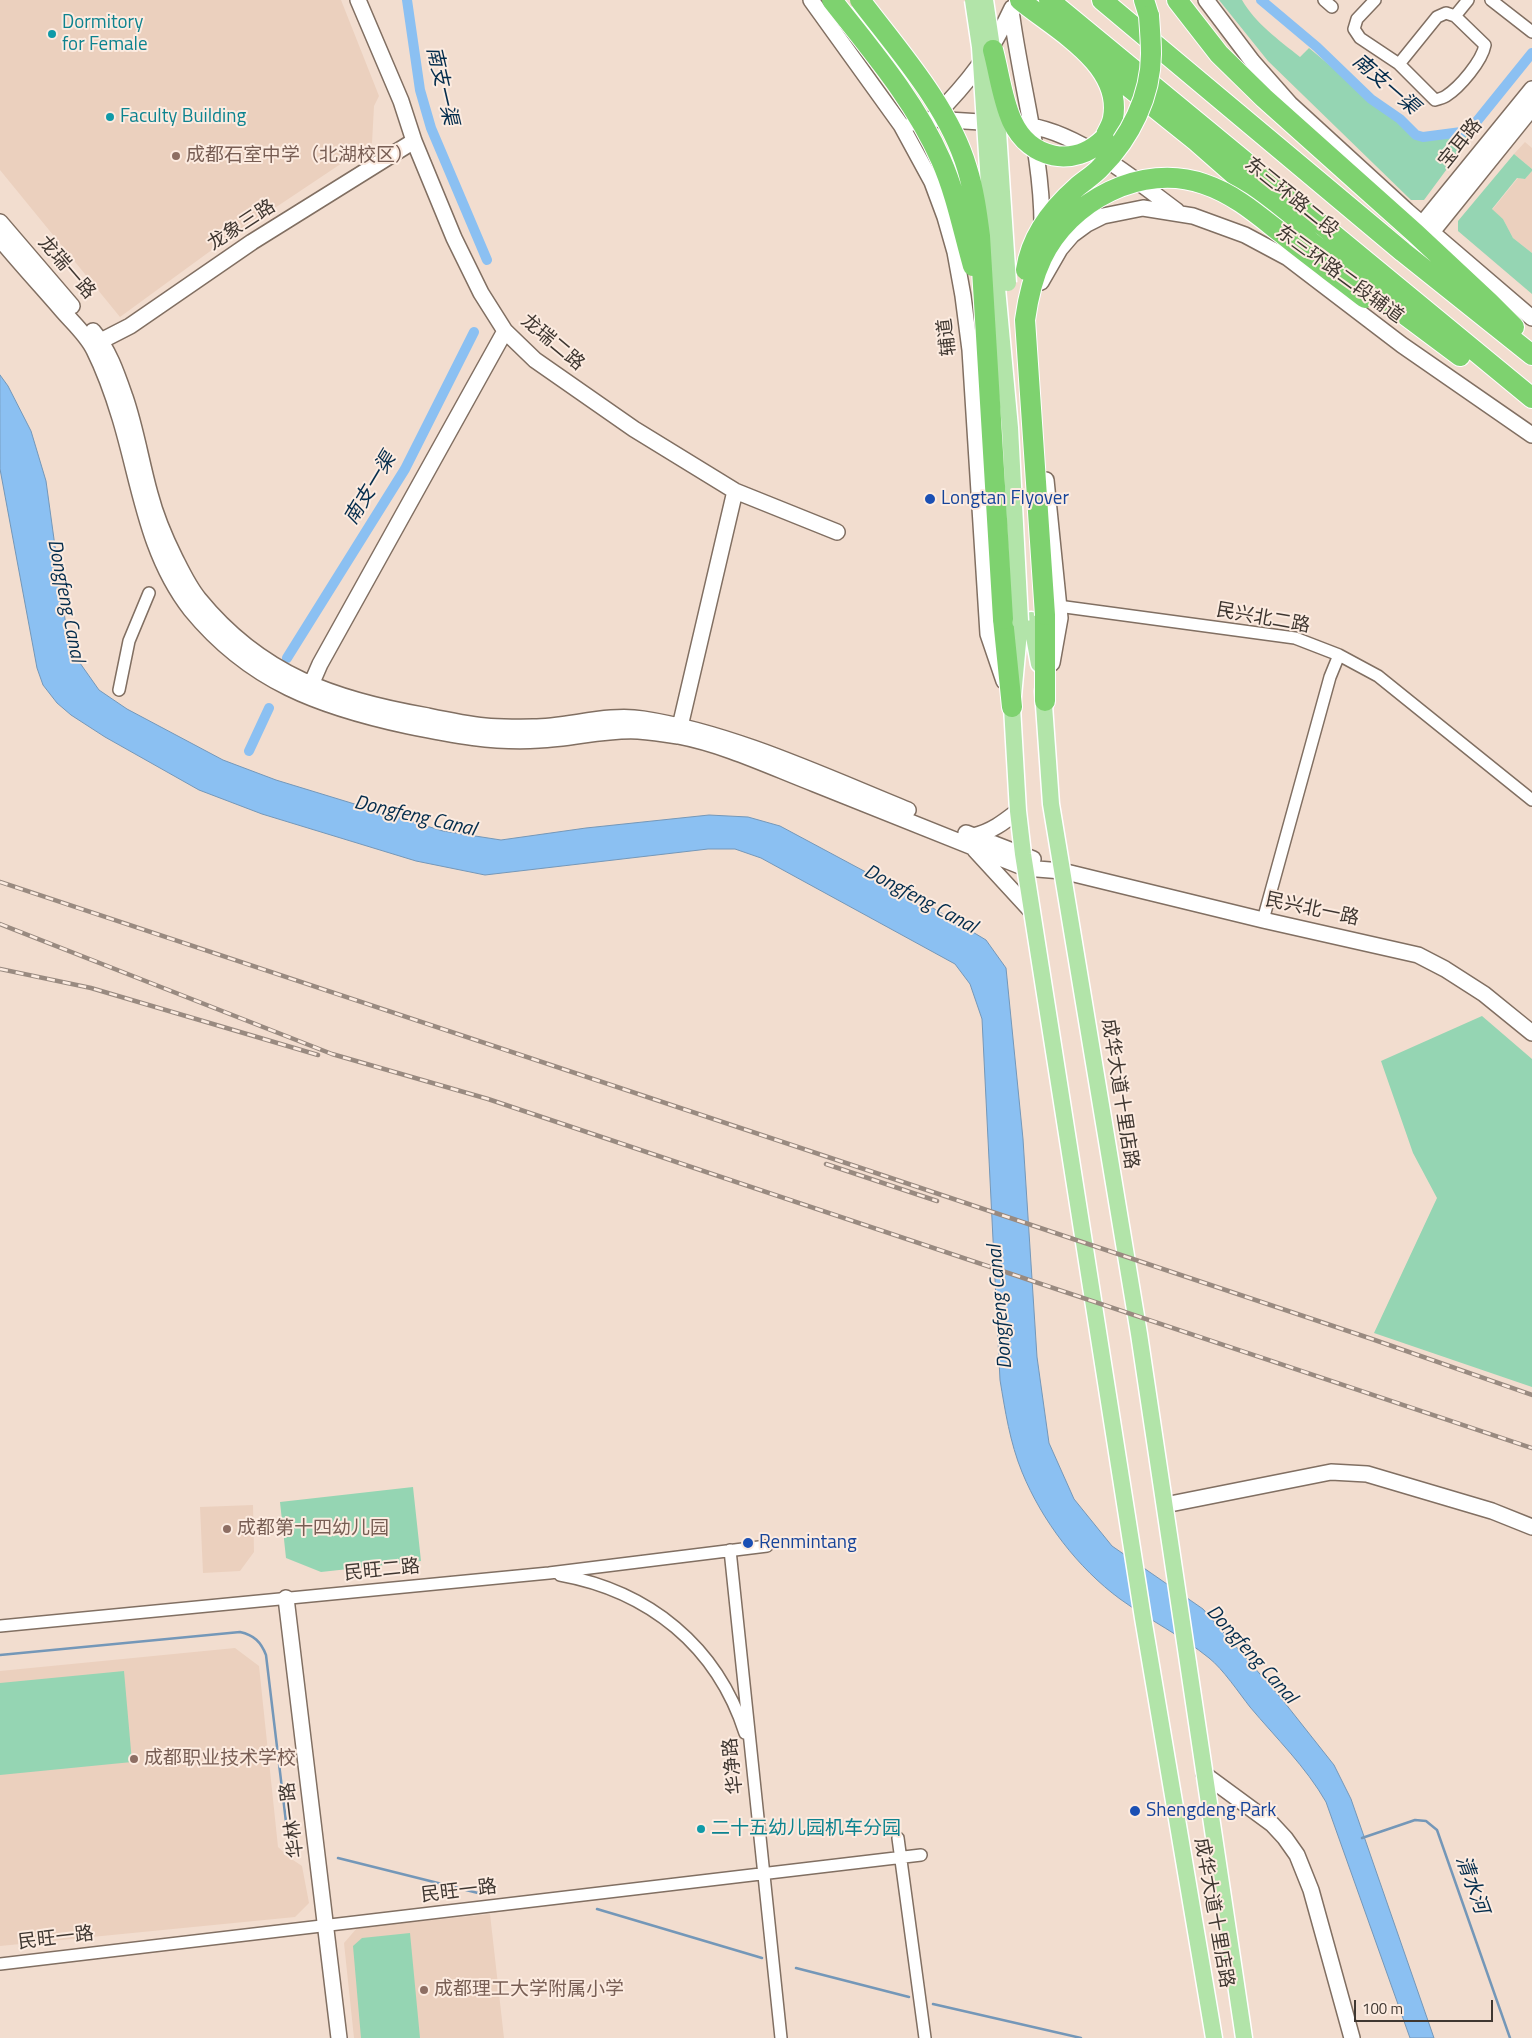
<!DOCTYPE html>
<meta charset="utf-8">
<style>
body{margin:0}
#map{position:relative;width:1532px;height:2038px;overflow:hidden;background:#f2ddcf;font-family:"Titillium Web",sans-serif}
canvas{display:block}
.scale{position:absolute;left:1354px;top:2000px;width:139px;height:22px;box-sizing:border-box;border:2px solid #3f3731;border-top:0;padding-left:6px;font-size:15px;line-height:18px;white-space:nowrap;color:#3f3731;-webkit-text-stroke:4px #fcebe0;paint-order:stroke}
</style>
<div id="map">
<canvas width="1532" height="2038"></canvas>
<div class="scale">100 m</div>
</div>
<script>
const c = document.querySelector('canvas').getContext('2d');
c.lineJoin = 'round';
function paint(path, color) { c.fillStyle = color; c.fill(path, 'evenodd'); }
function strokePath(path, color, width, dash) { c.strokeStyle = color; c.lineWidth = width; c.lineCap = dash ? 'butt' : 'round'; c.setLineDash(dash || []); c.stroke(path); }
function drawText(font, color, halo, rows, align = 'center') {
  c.font = font + ' "Titillium Web","Noto Sans SC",sans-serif'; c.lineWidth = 4; c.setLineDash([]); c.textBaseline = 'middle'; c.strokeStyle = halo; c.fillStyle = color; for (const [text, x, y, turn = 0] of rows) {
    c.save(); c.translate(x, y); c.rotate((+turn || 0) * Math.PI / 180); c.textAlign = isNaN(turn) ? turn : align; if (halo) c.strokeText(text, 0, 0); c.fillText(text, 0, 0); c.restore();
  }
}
paint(new Path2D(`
 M 0,0 L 341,0 L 379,96 L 374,106 L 372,143 L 209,252 L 120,317 L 0,170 Z
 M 1525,142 L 1532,148 L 1532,169 L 1514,154 Z
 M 1532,171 L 1532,253 L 1513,238 L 1503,219 L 1492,210 L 1518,178 L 1525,179 Z
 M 253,1505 L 254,1552 L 240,1571 L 203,1573 L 200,1507 Z
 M 235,1648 L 259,1666 L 278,1847 L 290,1858 L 302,1866 L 309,1903 L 295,1917 L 0,1946 L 0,1671 Z
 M 490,1914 L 504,2038 L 354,2038 L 344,1943 L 357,1928 Z`), '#ebd0be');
paint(new Path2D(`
 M 1219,0 L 1242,0 C 1255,23 1279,40 1300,57 L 1309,48 L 1418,139 L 1472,135 L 1424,200 L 1411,200 L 1268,61 Z
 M 1514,154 L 1532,169 L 1532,171 L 1525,179 L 1517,178 L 1492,209 L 1503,219 L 1513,238 L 1532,253 L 1532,294 L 1458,231 L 1458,221 Z
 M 1482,1016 L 1532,1059 L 1532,1387 L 1374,1333 L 1437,1198 L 1413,1153 L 1381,1061 Z
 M 413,1487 L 421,1561 L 321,1572 L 286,1558 L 280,1502 Z
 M 124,1671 L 132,1762 L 0,1775 L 0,1683 Z
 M 410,1933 L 420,2038 L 361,2038 L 353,1946 L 362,1938 Z`), '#95d5b3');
const water = new Path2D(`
 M 0,375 L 8,386 L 31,431 L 46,481 L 65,619 L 75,656 L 99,690 L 127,709 L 223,760 L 276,780 L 443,831 L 501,840 L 586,828 L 709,815 L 748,817 L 780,826 L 933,908 L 986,940 L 1006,968 L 1023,1139 L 1037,1357 L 1049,1443 L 1074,1499 L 1112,1546 L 1203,1609 L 1281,1698 L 1334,1765 L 1351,1799 L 1434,2038 L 1410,2038 L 1326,1802 C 1306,1767 1276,1738 1250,1707 C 1239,1693 1223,1669 1209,1658 C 1182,1636 1149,1620 1120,1599 C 1078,1568 1042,1521 1022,1472 C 1010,1443 1005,1410 1000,1380 L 982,1019 L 970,984 L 955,964 L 761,858 L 735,849 L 708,849 L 485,875 L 416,861 L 262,814 L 199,790 L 105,737 L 71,715 L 57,703 L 43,685 L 37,668 L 0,469 Z`);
paint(water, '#8bc0f2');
strokePath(water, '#7497b8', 1);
strokePath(new Path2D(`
 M 0,1655 L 240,1632 C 254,1635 261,1642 266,1655 L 286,1822 L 292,1840 L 299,1848
 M 1362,1838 L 1415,1820 L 1426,1821 L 1437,1830 L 1510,2038
 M 338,1858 L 478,1893
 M 597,1909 L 762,1958
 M 796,1968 L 909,1997
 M 933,2004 L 1081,2038`), '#7497b8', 2.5);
strokePath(new Path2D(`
 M 407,0 L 420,90 L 431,128 L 487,260
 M 1261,0 L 1317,47 L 1371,99 L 1400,119 L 1416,135 L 1423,137 L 1469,131 L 1532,53
 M 287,658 L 405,469 L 474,332
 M 249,751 L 269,708`), '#8bc0f2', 10);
const street = new Path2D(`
 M 1324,0 L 1332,7
 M 1375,0 L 1357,19 L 1354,29 L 1360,38 L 1399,64 L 1435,100 C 1439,99 1443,98 1446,96 C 1460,87 1482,61 1485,45 L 1455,16
 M 1491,0 L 1532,32
 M 1399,64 L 1437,17 L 1446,13 L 1455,16 L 1468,0
 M 1058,606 L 1295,638 L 1339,655 L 1378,676 L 1532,800
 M 119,690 L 129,641 L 149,593
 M 1263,920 L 1330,677 L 1339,655
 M 730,1550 L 781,2038
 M 560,1575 C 649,1591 717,1646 745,1733
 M 0,1626 L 549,1573 L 767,1546
 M 898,1838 L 925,2038
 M 0,1964 L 921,1855`);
const secondary = new Path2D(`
 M 358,0 L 401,101 L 414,141 L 454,238 L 481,293 L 505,331 L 535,360 L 634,429 L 735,491 L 837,532
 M 811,0 L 901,125 L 932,182 L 945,217 L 955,252 L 963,296 L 970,350 L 988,634 L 1004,681
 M 1206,0 L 1252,61 L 1290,104 L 1407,211 L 1532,318
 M 1011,10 C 1020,82 1043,157 1042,230
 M 934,117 C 968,83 992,52 1012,8
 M 913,123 L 932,119 L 997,123
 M 1022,125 C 1075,129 1135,180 1177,211
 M 0,222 L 72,306
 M 1422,224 L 1532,89
 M 1432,232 L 1532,108
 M 0,239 C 20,263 41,286 61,309 C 72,322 87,335 94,350 C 105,372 113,395 120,418 C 140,484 147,554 191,610 C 250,682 320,707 408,726 C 451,735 495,743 539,740 C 572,739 605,729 638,731 C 651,732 665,734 678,736 C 725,745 771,767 815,784 C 885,812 955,840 1025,868 L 1062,871 L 1263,920 L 1418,955 L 1445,969 L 1484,994 L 1532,1033
 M 1041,282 L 1060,249 L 1072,235 L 1087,224 L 1103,216 L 1143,208 L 1193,216 L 1245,235 L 1288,258 L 1402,345 L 1532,435
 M 93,331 C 109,350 117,374 125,397 C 136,429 141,462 150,494 C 156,517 165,538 175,558 C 182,572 189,587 199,599 C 261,675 335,700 428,716 C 447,720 466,724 485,726 C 501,728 517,727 533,727 C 568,727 608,713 643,719 C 733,733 824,776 908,810
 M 93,345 L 130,326 L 252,242 L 414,141
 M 1046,480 L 1060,618 L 1052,663
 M 307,694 L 320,664 L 505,331
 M 678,735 L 735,491
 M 966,833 L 1033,859
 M 973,836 C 991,832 1004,822 1018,811
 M 975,850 L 1032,912
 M 1165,1505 L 1331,1472 L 1367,1474 L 1492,1511 L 1532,1527
 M 286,1598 L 339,2038
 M 1204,1774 L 1272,1824 L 1285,1838 L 1297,1855 L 1311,1890 L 1352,2038`);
const primary = new Path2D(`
 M 1031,620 L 1039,664
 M 1020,621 L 1012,707 L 1018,811 L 1023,854 L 1143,1618 L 1214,2038
 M 1043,691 L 1051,804 L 1139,1334 L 1244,2038`);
const highway = new Path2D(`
 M 1020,0 C 1055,29 1123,64 1113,118 C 1112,125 1107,132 1104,139
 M 1049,0 L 1532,398
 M 1102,0 L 1403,252 L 1532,355
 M 1144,0 L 1149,16
 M 1177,0 L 1219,54 L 1264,98 L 1415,233 L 1489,302 L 1514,327
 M 1095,60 L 1196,141 L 1311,242 L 1369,288 L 1460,356
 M 1045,615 L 1045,701
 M 1003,619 L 1012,707`);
strokePath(street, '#816f62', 14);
strokePath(secondary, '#816f62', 18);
strokePath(primary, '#fff', 19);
strokePath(highway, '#fff', 22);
strokePath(street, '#fff', 11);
strokePath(secondary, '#fff', 15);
strokePath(primary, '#b2e4a9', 16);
strokePath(highway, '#7ed26f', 20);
const rail = new Path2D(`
 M 0,882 L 873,1172 L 1369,1338 L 1532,1395
 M 0,924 L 332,1054 L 488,1099 L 1532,1448
 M 0,969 L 91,988 L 318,1055
 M 826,1164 L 937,1201`);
strokePath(rail, '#998a80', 4.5);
strokePath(rail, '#fcebe0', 2.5, [8]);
const primaryBridge = new Path2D(`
 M 973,0 L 980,47 L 993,245 L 1010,428 L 1020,621
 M 985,0 L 994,61
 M 995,86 L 1008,283`);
const highwayBridge = new Path2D(`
 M 832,0 C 872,51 915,101 941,160 C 956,194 963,231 973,266
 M 860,0 C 898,50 949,107 967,168 C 974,190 977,213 980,236 L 1003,619
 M 993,50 C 999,72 1002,99 1012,121 C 1030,160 1074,168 1104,139
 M 1026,270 C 1031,236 1052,209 1077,187 C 1085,180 1094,175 1101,167 C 1130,138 1151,96 1151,54 C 1151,42 1150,29 1149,16
 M 1045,615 L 1025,320 C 1028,298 1032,279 1042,258 C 1069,201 1142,162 1204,184 C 1234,194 1257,214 1281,233 C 1308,255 1337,276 1365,298`);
strokePath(primaryBridge, '#fff', 19, []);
strokePath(highwayBridge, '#fff', 22, []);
strokePath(primaryBridge, '#b2e4a9', 16);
strokePath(highwayBridge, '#7ed26f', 20);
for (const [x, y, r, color] of [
 [52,34,5,"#0f9aa8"],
 [110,117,5,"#0f9aa8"],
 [176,156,5,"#8d6e63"],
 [930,499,6,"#1a4fb4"],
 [227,1529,5,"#8d6e63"],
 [748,1543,6,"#1a4fb4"],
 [134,1759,5,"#8d6e63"],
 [1135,1811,6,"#1a4fb4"],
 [701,1829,5,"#0f9aa8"],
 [424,1990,5,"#8d6e63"]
]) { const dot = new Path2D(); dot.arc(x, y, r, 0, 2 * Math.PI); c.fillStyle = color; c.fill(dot); strokePath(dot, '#fcebe0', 2); }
drawText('19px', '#0d838f', '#fcebe0', [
 ["Dormitory",62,23],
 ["for Female",62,45],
 ["Faculty Building",120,117],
 ["二十五幼儿园机车分园",711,1829]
], 'left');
drawText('19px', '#3f3731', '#fcebe0', [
 ["宝耳路",1461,144,-51],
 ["东三环路二段",1291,198,39],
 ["龙象三路",242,226,-33],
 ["龙瑞一路",66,268,49],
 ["东三环路二段辅道",1339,275,36],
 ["辅道",948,337,-97],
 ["龙瑞二路",552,343,40],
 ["民兴北二路",1263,619,10],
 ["民兴北一路",1312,910,12],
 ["成华大道十里店路",1119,1094,81],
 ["民旺二路",382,1571,-6],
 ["华净路",734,1766,-96],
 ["华林一路",293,1820,-97],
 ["民旺一路",459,1892,-7],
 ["成华大道十里店路",1213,1913,80],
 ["民旺一路",56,1939,-7]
]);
drawText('19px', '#785e54', '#fcebe0', [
 ["成都石室中学（北湖校区）",186,156],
 ["成都第十四幼儿园",237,1529],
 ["成都职业技术学校",144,1759],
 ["成都理工大学附属小学",434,1990]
], 'left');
drawText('19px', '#164399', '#fcebe0', [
 ["Longtan Flyover",941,499],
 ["Renmintang",759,1543],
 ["Shengdeng Park",1146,1811]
], 'left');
drawText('italic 20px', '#032c4c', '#fcebe0', [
 ["南支一渠",1385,85,41],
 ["南支一渠",441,86,77],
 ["南支一渠",371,489,-59],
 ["Dongfeng Canal",65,601,79],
 ["Dongfeng Canal",415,817,13],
 ["Dongfeng Canal",920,900,28],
 ["Dongfeng Canal",1001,1307,-95],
 ["Dongfeng Canal",1251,1655,48],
 ["清水河",1471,1885,70]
]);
</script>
